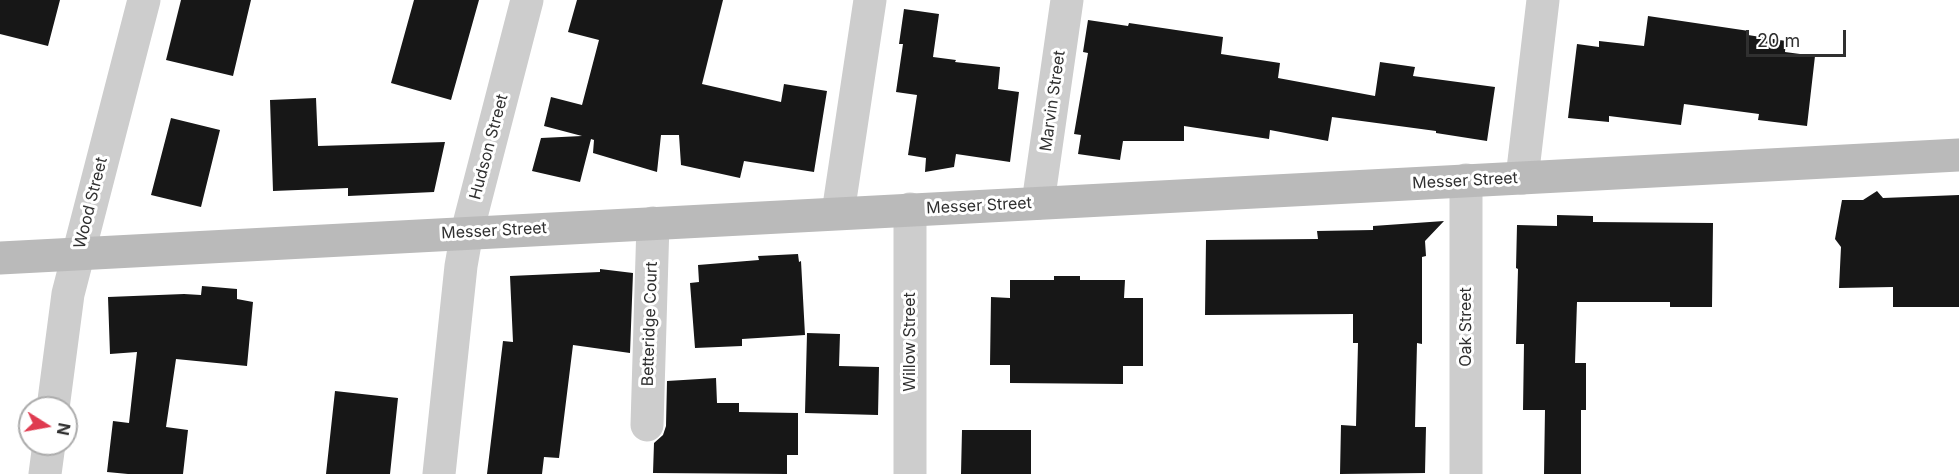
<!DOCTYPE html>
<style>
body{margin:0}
#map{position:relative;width:1959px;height:474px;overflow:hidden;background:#fff;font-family:Inter,sans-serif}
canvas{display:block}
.north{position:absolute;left:18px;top:396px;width:60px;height:60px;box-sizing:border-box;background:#fff;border:2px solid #acacac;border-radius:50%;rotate:101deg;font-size:16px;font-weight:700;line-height:24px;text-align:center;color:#303030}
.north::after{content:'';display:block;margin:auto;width:21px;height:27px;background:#df3b50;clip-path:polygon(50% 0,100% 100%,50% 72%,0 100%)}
.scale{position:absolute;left:1746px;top:30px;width:100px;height:27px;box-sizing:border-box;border:3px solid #303030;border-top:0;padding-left:8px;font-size:18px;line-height:21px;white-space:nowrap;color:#303030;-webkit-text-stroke:4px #fff;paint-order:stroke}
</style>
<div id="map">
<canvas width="1959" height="474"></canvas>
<div class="north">N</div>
<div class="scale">20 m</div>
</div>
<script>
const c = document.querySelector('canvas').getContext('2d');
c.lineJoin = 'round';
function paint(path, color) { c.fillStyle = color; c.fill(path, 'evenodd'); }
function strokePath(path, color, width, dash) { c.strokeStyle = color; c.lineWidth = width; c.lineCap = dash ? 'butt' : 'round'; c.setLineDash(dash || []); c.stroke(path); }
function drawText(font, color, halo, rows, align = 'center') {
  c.font = font + ' Inter,sans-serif'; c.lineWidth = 6; c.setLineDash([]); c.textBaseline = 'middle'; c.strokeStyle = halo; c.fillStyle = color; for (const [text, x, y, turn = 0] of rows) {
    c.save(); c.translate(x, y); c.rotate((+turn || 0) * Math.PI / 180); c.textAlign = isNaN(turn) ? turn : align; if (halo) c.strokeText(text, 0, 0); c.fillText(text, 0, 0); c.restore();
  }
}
paint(new Path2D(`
 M 0,0 L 60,0 L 48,46 L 0,34 Z
 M 181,0 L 251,0 L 233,76 L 166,60 Z
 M 414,0 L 479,0 L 451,100 L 391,83 Z
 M 577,0 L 723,0 L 702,84 L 781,102 L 784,84 L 827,91 L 814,172 L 744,161 L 740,178 L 681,165 L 679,135 L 661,135 L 657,172 L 593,153 L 594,140 L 591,139 L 580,182 L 532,171 L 541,138 L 582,136 L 544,126 L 551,97 L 582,105 L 599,40 L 568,32 Z
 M 904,9 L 939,14 L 933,57 L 956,60 L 955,62 L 1000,67 L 998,89 L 1019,92 L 1010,162 L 956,154 L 954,167 L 925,172 L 926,158 L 908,155 L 917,95 L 896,92 L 903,44 L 899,44 Z
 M 1648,16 L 1749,31 L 1748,35 L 1786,41 L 1785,52 L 1815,56 L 1807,126 L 1758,120 L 1759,114 L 1684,104 L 1681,125 L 1609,116 L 1609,122 L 1568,118 L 1577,44 L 1599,47 L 1599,41 L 1644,46 Z
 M 1088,20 L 1128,26 L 1129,23 L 1223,37 L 1221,54 L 1280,63 L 1278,78 L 1375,96 L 1380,62 L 1415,67 L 1413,76 L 1495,87 L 1487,141 L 1436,133 L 1436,131 L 1332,117 L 1328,141 L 1270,130 L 1269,139 L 1184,126 L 1184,141 L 1123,141 L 1120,160 L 1078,154 L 1081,135 L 1074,134 L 1088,53 L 1083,52 Z
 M 316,98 L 318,146 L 445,142 L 434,192 L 348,196 L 348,188 L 273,191 L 270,100 Z
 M 171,118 L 220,130 L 201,207 L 151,195 Z
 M 1877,191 L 1883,198 L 1959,195 L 1959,307 L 1893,307 L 1893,287 L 1839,288 L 1841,247 L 1835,239 L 1842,200 L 1863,200 Z
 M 1557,215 L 1593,216 L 1593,222 L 1713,223 L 1712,307 L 1670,307 L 1670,302 L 1577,302 L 1575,363 L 1586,363 L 1586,410 L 1581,410 L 1581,474 L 1544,474 L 1545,410 L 1523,410 L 1524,344 L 1516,344 L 1518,269 L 1516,268 L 1517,225 L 1557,226 Z
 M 1444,221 L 1425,241 L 1426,256 L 1422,257 L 1422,344 L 1417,343 L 1415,427 L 1426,427 L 1425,473 L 1340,474 L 1341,425 L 1356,426 L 1358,343 L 1353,343 L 1353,314 L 1205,315 L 1206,240 L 1318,239 L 1317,231 L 1373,230 L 1373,226 Z
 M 798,254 L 799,262 L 801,261 L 805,335 L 742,339 L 742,346 L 695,348 L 690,283 L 699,282 L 698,265 L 759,260 L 758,256 Z
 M 600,269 L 633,273 L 630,353 L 573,345 L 559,458 L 544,457 L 542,474 L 487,474 L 503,341 L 513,342 L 510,276 L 600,272 Z
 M 1054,276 L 1080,276 L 1080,280 L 1125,280 L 1124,298 L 1143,298 L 1143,366 L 1123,366 L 1123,384 L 1010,383 L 1010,365 L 990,365 L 991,297 L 1010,298 L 1010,280 L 1054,280 Z
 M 202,286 L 237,289 L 237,299 L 253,302 L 247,366 L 176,359 L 166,427 L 188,430 L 183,474 L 128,474 L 107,472 L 113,421 L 129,423 L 137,352 L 110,354 L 108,297 L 184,294 L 201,295 Z
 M 807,333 L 840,334 L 839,366 L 879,367 L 878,415 L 805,413 Z
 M 716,378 L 717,403 L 739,403 L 739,412 L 798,413 L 798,455 L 787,455 L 787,474 L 653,473 L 654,443 L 663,435 L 666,426 L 667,381 Z
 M 335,391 L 398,398 L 390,474 L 326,474 Z
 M 962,430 L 1031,430 L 1031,474 L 961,474 Z`), '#171717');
strokePath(new Path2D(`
 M 1522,178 L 1543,0
 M 1038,203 L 1067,0
 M 910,209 L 910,474
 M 838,213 L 870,0
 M 53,408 L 68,294 L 144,0
 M 647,425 L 653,223
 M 45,474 L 49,444
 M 439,474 L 461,266 L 467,232 L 527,0
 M 1466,474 L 1466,180`), '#cdcdcd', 33);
strokePath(new Path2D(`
 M 0,258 L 1959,155`), '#bababa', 33);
drawText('16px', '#303030', '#fff', [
 ["Marvin Street",1053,101,-82],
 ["Hudson Street",489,147,-75],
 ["Messer Street",1465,181,-3],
 ["Wood Street",91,203,-76],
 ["Messer Street",979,206,-3],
 ["Messer Street",494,231,-3],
 ["Betteridge Court",650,324,-88],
 ["Oak Street",1466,327,-90],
 ["Willow Street",910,342,-90]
]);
</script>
